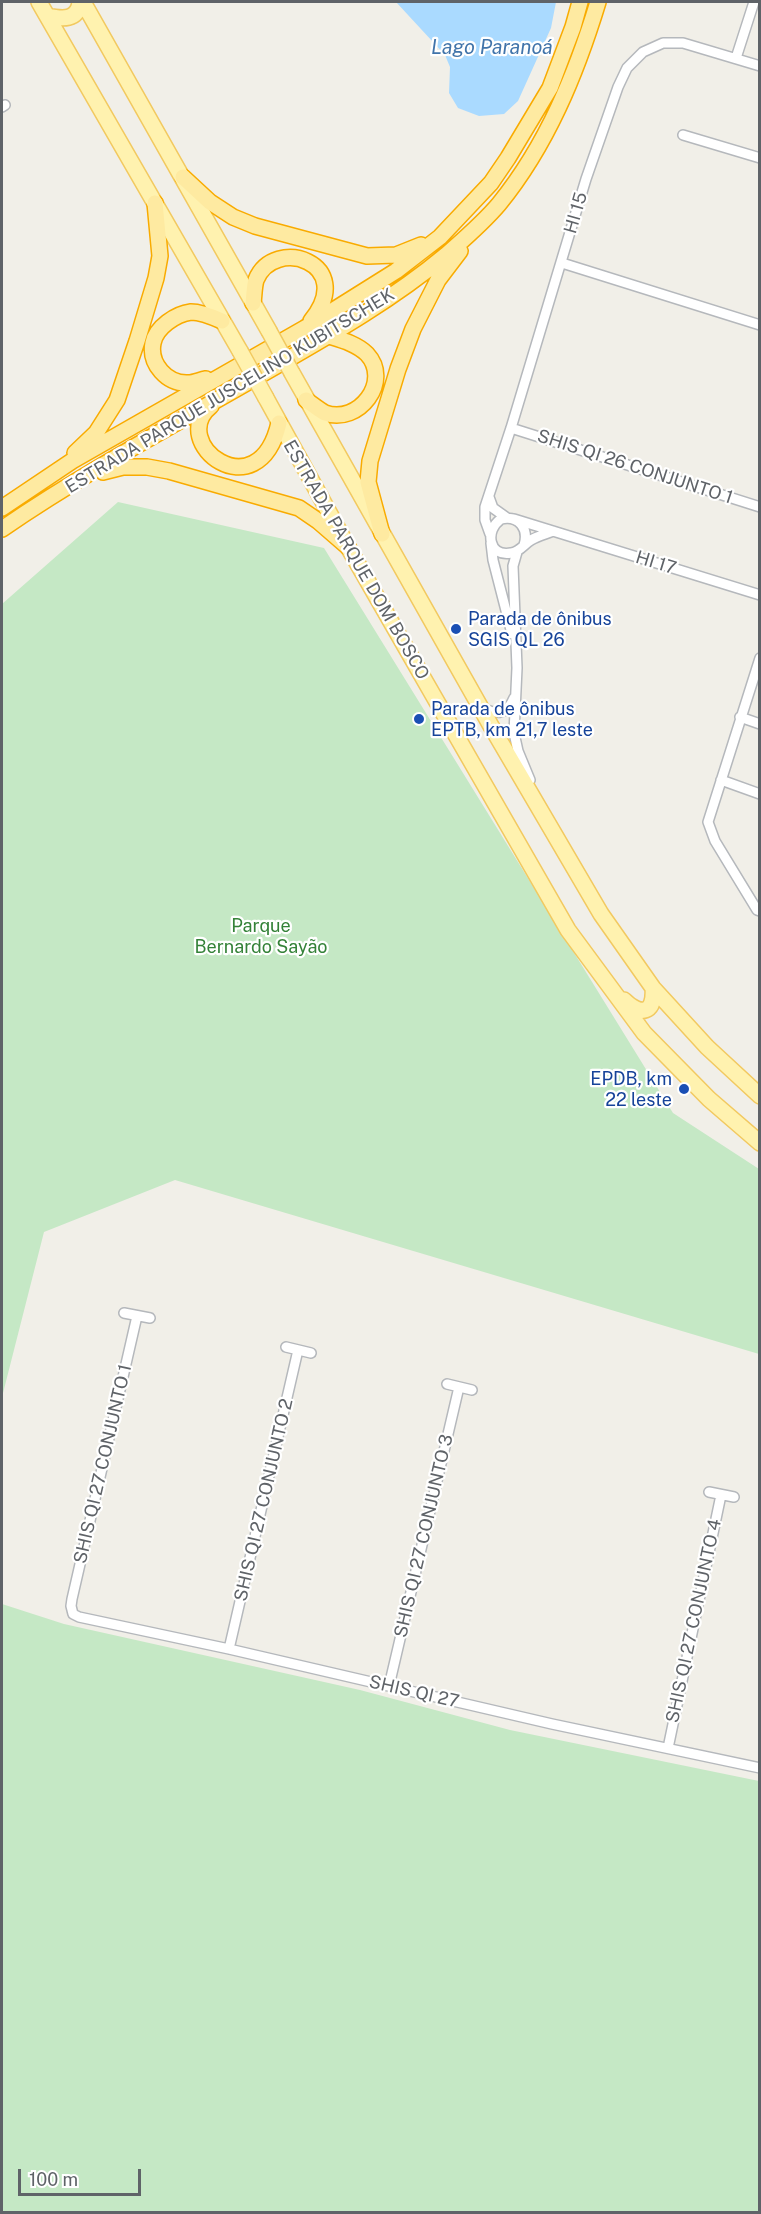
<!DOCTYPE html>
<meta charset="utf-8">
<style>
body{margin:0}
#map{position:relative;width:761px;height:2214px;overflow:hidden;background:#f1efe8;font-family:"Public Sans",sans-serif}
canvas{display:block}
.frame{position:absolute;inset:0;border:3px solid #5f6368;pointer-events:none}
.scale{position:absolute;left:18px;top:2169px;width:123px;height:27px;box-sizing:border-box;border:3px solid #5f6368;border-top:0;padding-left:8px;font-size:18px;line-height:21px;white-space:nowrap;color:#5f6368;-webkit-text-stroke:4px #fff;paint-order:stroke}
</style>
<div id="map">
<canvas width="761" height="2214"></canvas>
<div class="frame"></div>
<div class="scale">100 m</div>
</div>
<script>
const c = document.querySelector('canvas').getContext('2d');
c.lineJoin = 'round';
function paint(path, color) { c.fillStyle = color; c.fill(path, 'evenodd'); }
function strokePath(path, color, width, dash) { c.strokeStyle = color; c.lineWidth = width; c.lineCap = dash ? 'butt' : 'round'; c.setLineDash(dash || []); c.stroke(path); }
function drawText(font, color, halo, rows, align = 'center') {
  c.font = font + ' "Public Sans",sans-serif'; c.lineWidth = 4.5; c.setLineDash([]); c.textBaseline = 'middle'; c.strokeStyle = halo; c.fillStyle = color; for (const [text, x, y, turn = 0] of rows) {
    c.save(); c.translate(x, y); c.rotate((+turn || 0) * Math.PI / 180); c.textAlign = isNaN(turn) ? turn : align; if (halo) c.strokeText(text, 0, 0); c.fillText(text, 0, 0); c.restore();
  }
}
paint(new Path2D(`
 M 118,502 L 324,548 L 673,1113 L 759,1169 L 759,1354 L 175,1180 L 44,1232 L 2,1397 L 2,604 Z
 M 2,1604 L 64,1624 L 360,1690 L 510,1730 L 759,1781 L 759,2212 L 2,2212 Z`), '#c5e8c5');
paint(new Path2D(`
 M 396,2 L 556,2 L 551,28 L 518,101 L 504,114 L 479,116 L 458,108 L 449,93 L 450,67 L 445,55 Z`), '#aadaff');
const minor = new Path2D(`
 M 736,58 L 754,2
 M 2,107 L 5,105
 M 683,135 L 760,158
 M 562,263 L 760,325
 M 511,428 L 760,507
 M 489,497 L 493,508 L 507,518
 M 514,519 L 760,595
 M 490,534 L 485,520 L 485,507 L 511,428 L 586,179 L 618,87 L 627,68 L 643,52 L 663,43 L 683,43 L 760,66
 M 491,543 L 493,560 L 512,634
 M 524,545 C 529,529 519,515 501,519 C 484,531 489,557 511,553 C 520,552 524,544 531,540 C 538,536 546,534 553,531
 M 517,552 L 513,566 L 517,668 L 514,733 L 518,751 L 530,780
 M 760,658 L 708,822 L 715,841 L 757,910 L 760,911
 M 483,708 C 497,715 507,715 514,698
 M 740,717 L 760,724
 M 721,780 L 760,794
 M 124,1313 L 150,1318
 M 137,1316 L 72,1599 L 71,1606 L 73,1614 L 79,1617 L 229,1649 L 552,1724 L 760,1768
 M 286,1347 L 311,1353
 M 447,1384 L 472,1390
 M 709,1492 L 734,1497
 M 229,1649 L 298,1350
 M 389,1686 L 459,1387
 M 668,1748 L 721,1495`);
const primary = new Path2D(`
 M 39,2 L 240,351
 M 83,2 L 269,331
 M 47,16 C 62,19 78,21 80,2
 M 292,373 L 491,726 L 601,914 L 653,988 L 707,1047 L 760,1096
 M 266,398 L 348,547 L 568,930 L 644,1033 L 709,1099 L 760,1143
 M 624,1000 C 641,1017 655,1013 653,988`);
const trunk = new Path2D(`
 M 183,177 L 210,202 L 233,217 L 255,226 L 367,256 L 396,255 L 421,245
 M 253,303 C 254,296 254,286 256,280 C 274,235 358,263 311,321
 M 206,379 C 200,380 194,383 188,383 C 167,384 149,364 153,343 C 156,327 176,314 191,312 C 201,312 213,317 222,321
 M 306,400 C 312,404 319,410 325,413 C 359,425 392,381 367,354 C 357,344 342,340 329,336
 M 211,406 C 166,442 258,513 279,423
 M 75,453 L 96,433 L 117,400 L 137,341 L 156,278 L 160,256 L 155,203
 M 103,472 L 123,467 L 147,467 L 169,471 L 299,508 L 318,521 L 348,547
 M 2,508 L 72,461 L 305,328 L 396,271 L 440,237 L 491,183 L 508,158 L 550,88 L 573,27 L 580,2
 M 2,529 C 88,470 181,421 271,369 C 332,334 392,300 446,255 C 464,239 483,223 499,204 C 547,145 576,74 598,2
 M 382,534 L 368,482 L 370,461 L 398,369 L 413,329 L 438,280 L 460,251`);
strokePath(minor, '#b5b8bc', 12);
strokePath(primary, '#f2c960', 18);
strokePath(trunk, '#f9ab00', 18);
strokePath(minor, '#fff', 9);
strokePath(primary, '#fff2af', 15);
strokePath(trunk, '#feeaa1', 15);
const primaryBridge = new Path2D(`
 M 269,331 L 292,373
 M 240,351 L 266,398`);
strokePath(primaryBridge, '#f2c960', 18, []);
strokePath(primaryBridge, '#fff2af', 15);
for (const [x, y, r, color] of [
 [456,629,6,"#1a4fb4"],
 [419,719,6,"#1a4fb4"],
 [684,1089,6,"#1a4fb4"]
]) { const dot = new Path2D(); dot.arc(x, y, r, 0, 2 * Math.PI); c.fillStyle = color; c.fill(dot); strokePath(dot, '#fff', 2); }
drawText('18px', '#5f6368', '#fff', [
 ["HI 15",576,213,-74],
 ["ESTRADA PARQUE JUSCELINO KUBITSCHEK",230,391,-31],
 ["SHIS QI 26 CONJUNTO 1",635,467,18],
 ["ESTRADA PARQUE DOM BOSCO",356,560,60],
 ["HI 17",656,563,17],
 ["SHIS QI 27 CONJUNTO 1",103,1464,-77],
 ["SHIS QI 27 CONJUNTO 2",264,1500,-77],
 ["SHIS QI 27 CONJUNTO 3",424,1536,-77],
 ["SHIS QI 27 CONJUNTO 4",694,1621,-78],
 ["SHIS QI 27",414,1692,13]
]);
drawText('18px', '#164399', '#fff', [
 ["Parada de ônibus",468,619],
 ["SGIS QL 26",468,640],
 ["Parada de ônibus",431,709],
 ["EPTB, km 21,7 leste",431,730],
 ["EPDB, km",672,1079,"right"],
 ["22 leste",672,1100,"right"]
], 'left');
drawText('18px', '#348238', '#fff', [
 ["Parque",261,926],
 ["Bernardo Sayão",261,947]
]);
drawText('italic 20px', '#4174aa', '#fff', [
 ["Lago Paranoá",492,48]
]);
</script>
